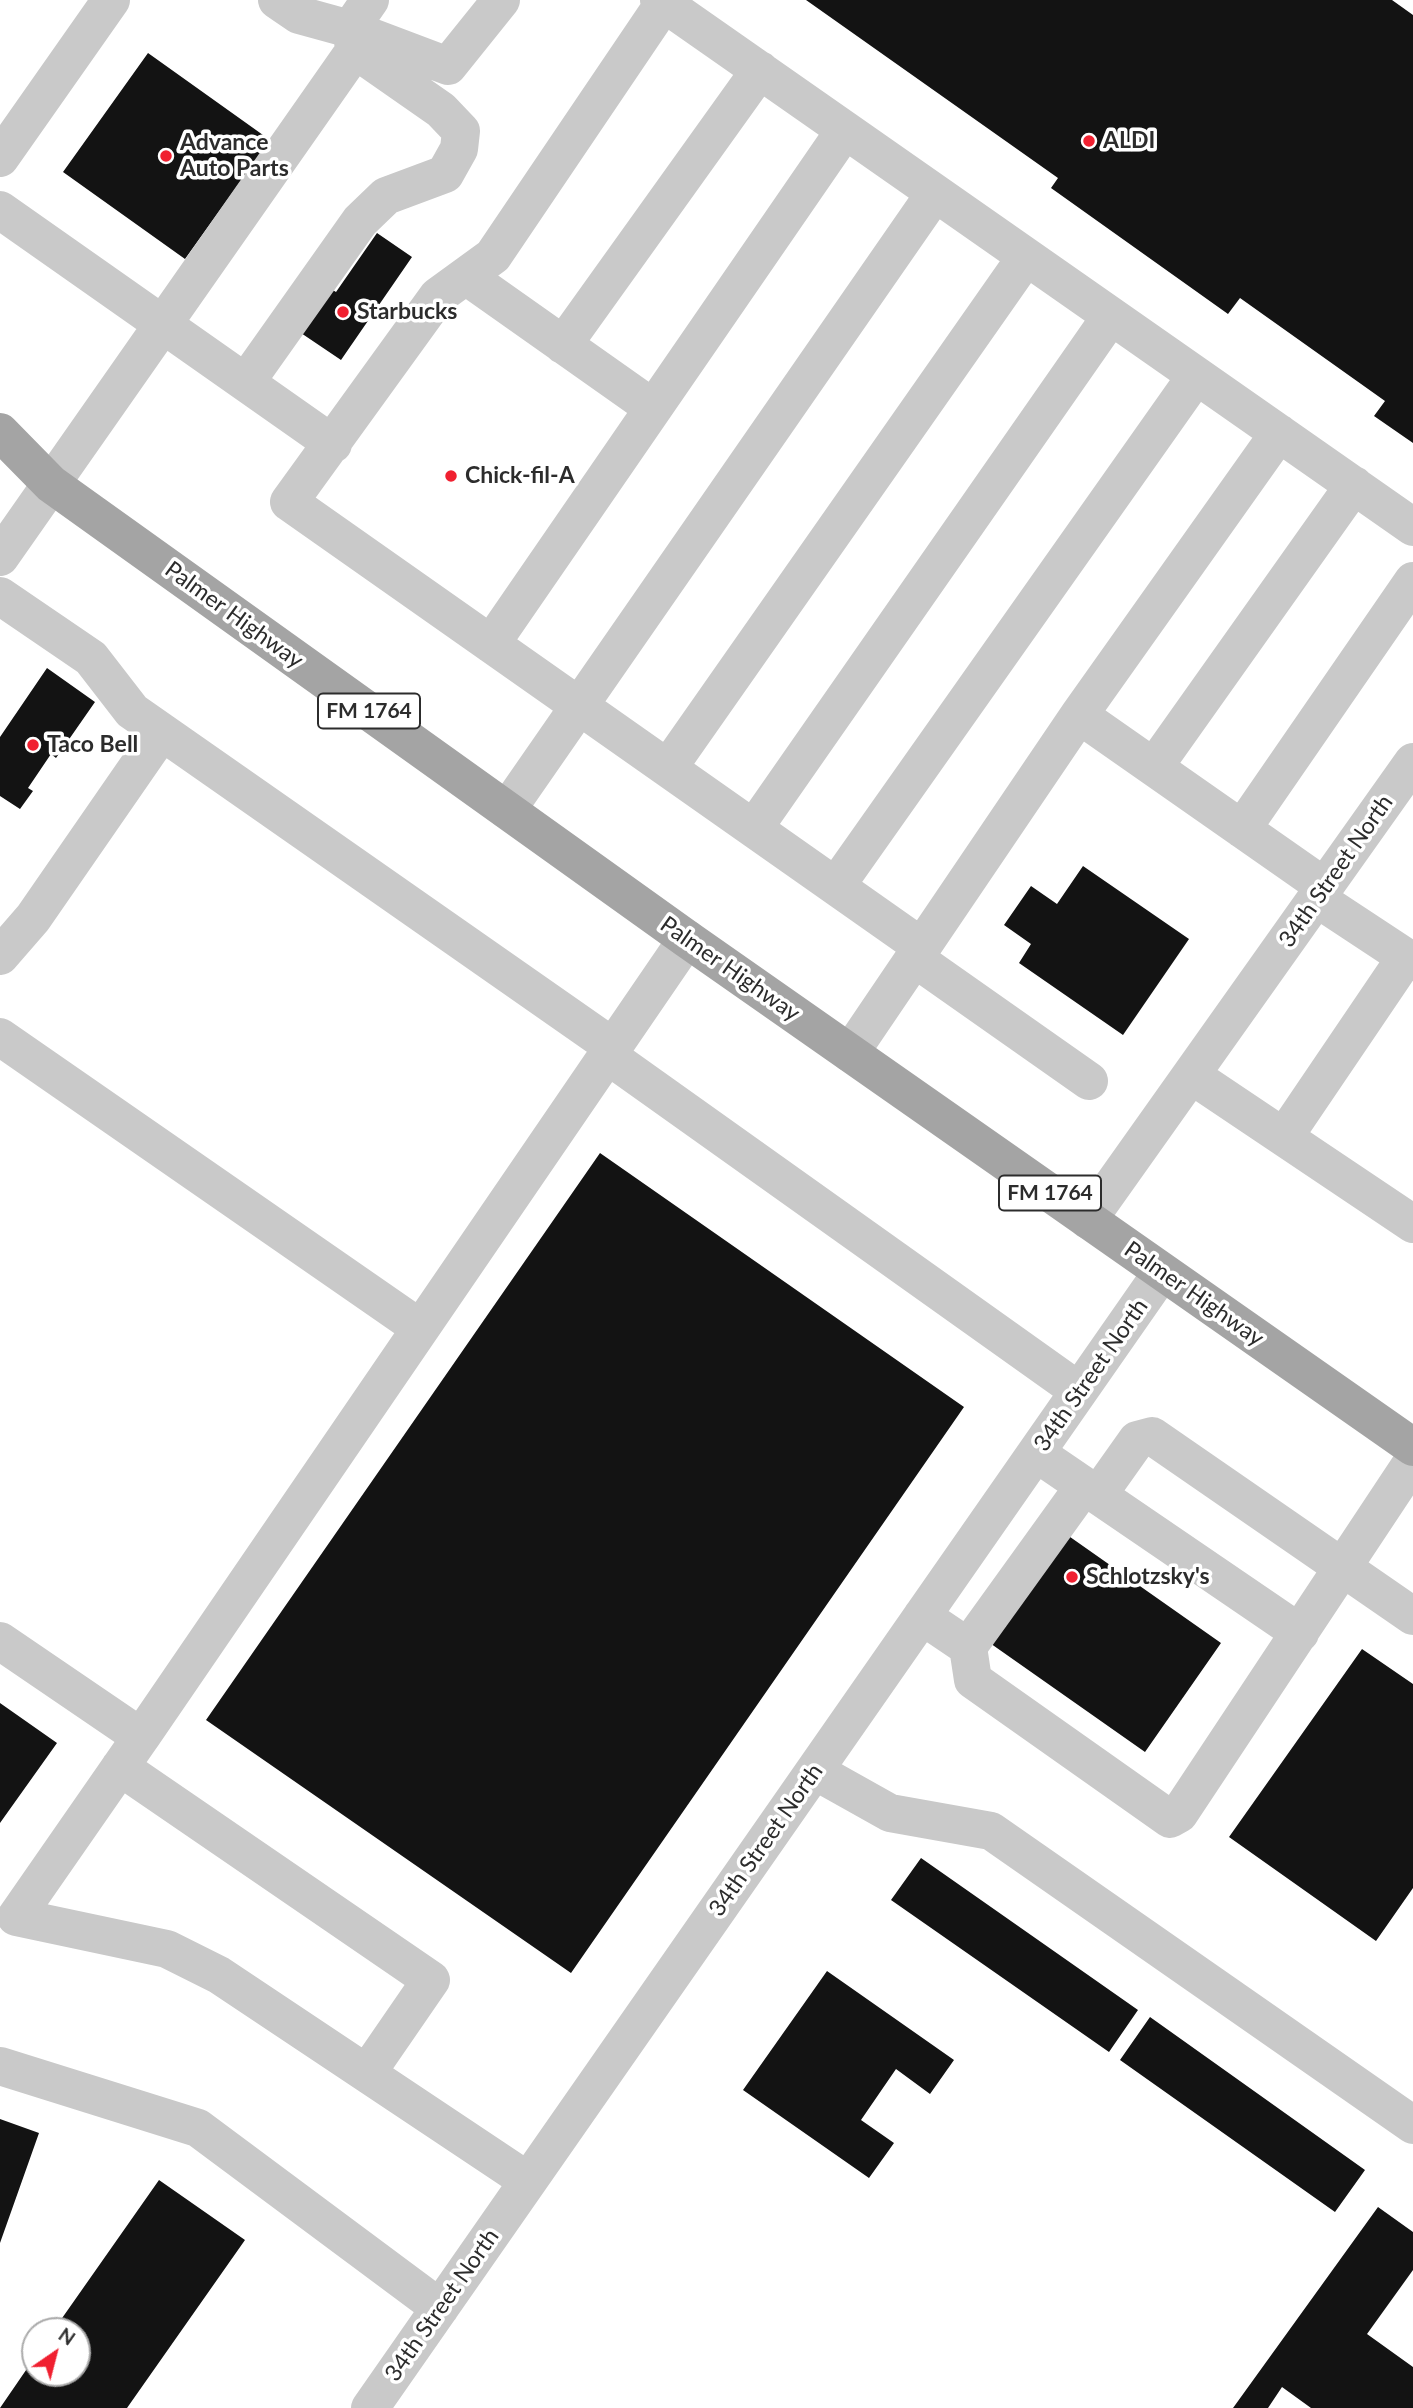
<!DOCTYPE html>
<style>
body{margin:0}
#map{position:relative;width:1413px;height:2408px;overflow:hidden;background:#fff;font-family:Lato,sans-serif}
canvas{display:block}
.north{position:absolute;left:21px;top:2317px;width:70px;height:70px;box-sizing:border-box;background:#fff;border:2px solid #ababab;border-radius:50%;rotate:35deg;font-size:19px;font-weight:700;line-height:28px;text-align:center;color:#2c2c2c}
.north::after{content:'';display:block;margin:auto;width:24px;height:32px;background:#f02030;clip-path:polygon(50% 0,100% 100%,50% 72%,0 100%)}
</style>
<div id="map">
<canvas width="1413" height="2408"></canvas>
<div class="north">N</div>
</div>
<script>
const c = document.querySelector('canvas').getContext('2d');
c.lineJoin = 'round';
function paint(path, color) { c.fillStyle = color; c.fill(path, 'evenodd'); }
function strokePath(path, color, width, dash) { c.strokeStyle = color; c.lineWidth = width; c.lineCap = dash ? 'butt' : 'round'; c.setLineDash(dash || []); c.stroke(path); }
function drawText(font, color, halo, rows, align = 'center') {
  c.font = font + ' Lato,sans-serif'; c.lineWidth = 7; c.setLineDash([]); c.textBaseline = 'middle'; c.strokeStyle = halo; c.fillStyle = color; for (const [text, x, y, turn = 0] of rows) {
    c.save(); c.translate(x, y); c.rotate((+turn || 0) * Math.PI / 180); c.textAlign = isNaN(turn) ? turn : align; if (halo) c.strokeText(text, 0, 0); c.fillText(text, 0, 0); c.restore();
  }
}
paint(new Path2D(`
 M 806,0 L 1392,0 L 1413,15 L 1413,443 L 1374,416 L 1385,401 L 1240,298 L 1228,314 L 1051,188 L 1058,178 Z
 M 148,53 L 270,140 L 185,259 L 63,172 Z
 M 377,233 L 412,257 L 341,360 L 298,331 L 328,287 L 336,292 Z
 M 47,668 L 95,702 L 56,758 L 51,754 L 28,788 L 33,791 L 20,809 L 0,796 L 0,737 Z
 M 1083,866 L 1189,939 L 1123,1035 L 1019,963 L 1031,944 L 1004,925 L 1031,886 L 1057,904 Z
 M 600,1153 L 964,1407 L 571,1973 L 206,1720 Z
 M 1063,1532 L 1221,1643 L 1145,1752 L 987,1641 Z
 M 1362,1649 L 1413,1684 L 1413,1888 L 1376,1941 L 1229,1837 Z
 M 0,1703 L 57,1743 L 0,1823 Z
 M 921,1858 L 1138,2010 L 1109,2052 L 891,1900 Z
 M 827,1971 L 954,2060 L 930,2094 L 896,2069 L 861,2120 L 894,2143 L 869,2178 L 743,2090 Z
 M 1150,2017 L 1365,2170 L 1335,2212 L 1120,2060 Z
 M 0,2119 L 39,2133 L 0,2243 Z
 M 159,2180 L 245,2240 L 127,2408 L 0,2408 L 35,2357 L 35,2373 L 77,2373 L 77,2331 L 53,2331 Z
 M 1378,2207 L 1413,2232 L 1413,2270 L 1367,2334 L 1413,2367 L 1413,2408 L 1311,2408 L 1282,2387 L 1268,2408 L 1233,2408 Z`), '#131313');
strokePath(new Path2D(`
 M 277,0 L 299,15 L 350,29 L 448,66 L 501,0
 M 659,0 L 1413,527
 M 664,3 L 493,256 L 438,296 L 289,502 L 922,947
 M 0,158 L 111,0
 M 0,210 L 333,444
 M 466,276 L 653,408
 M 563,345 L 760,70
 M 246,382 L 360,221 L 386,196 L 445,174 L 459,149 L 461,131 L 441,110 L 355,50
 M 0,557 L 355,50 L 350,29 L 370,0
 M 0,596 L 91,658 L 132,711 L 613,1047
 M 491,644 L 845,130
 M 1079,715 L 1325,887
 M 1154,767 L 1354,485
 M 668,768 L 1026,257
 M 507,810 L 935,193
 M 754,828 L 1111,316
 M 1242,829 L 1413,581
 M 836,886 L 1196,376
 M 1316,898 L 1413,962
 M 0,956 L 33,918 L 161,733
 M 914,958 L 1089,1081
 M 0,1037 L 420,1328
 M 850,1053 L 1079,715 L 1279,433
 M 607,1055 L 1079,1391
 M 1191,1075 L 1413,1224
 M 1284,1137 L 1406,957
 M 1088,1220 L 1413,762
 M 1036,1453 L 1300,1633
 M 1098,1495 L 1137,1440 L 1152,1436 L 1413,1616
 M 922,1616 L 968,1647 L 973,1680 L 1170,1819 L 1179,1814 L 1413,1461
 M 0,1641 L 141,1737 L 687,939
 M 968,1647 L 1084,1486
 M 141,1737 L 16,1917 L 167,1949 L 219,1975 L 528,2181
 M 120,1767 L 431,1980 L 367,2073
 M 815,1771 L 890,1813 L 991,1831 L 1413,2125
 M 0,2066 L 198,2128 L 440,2308
 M 370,2408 L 1162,1272`), '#c9c9c9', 38);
strokePath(new Path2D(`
 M 0,432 L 51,484 L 687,939 L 1413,1447`), '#a4a4a4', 38);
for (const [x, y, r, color] of [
 [1089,141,7,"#f02030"],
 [166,156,7,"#f02030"],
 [343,312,7,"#f02030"],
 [451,476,7,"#f02030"],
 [33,745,7,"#f02030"],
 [1072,1577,7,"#f02030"]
]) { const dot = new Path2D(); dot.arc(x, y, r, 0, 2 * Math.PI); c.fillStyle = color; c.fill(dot); strokePath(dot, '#fff', 2.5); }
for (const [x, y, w] of [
 [369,711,102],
 [1050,1193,102]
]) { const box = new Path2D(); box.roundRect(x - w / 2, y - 17.5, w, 35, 5); c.fillStyle = '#fff'; c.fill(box); strokePath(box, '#2c2c2c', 2); }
drawText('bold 21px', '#2c2c2c', null, [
 ["FM 1764",369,711],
 ["FM 1764",1050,1193]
]);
drawText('bold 23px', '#2c2c2c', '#fff', [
 ["ALDI",1103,141],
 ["Advance",180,143],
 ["Auto Parts",180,169],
 ["Starbucks",357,312],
 ["Chick-fil-A",465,476],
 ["Taco Bell",47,745],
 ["Schlotzsky's",1086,1577]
], 'left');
drawText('23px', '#2c2c2c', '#fff', [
 ["Palmer Highway",234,615,36],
 ["34th Street North",1336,871,-55],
 ["Palmer Highway",730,969,35],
 ["Palmer Highway",1194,1294,35],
 ["34th Street North",1091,1375,-55],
 ["34th Street North",766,1840,-55],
 ["34th Street North",442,2305,-55]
]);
</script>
